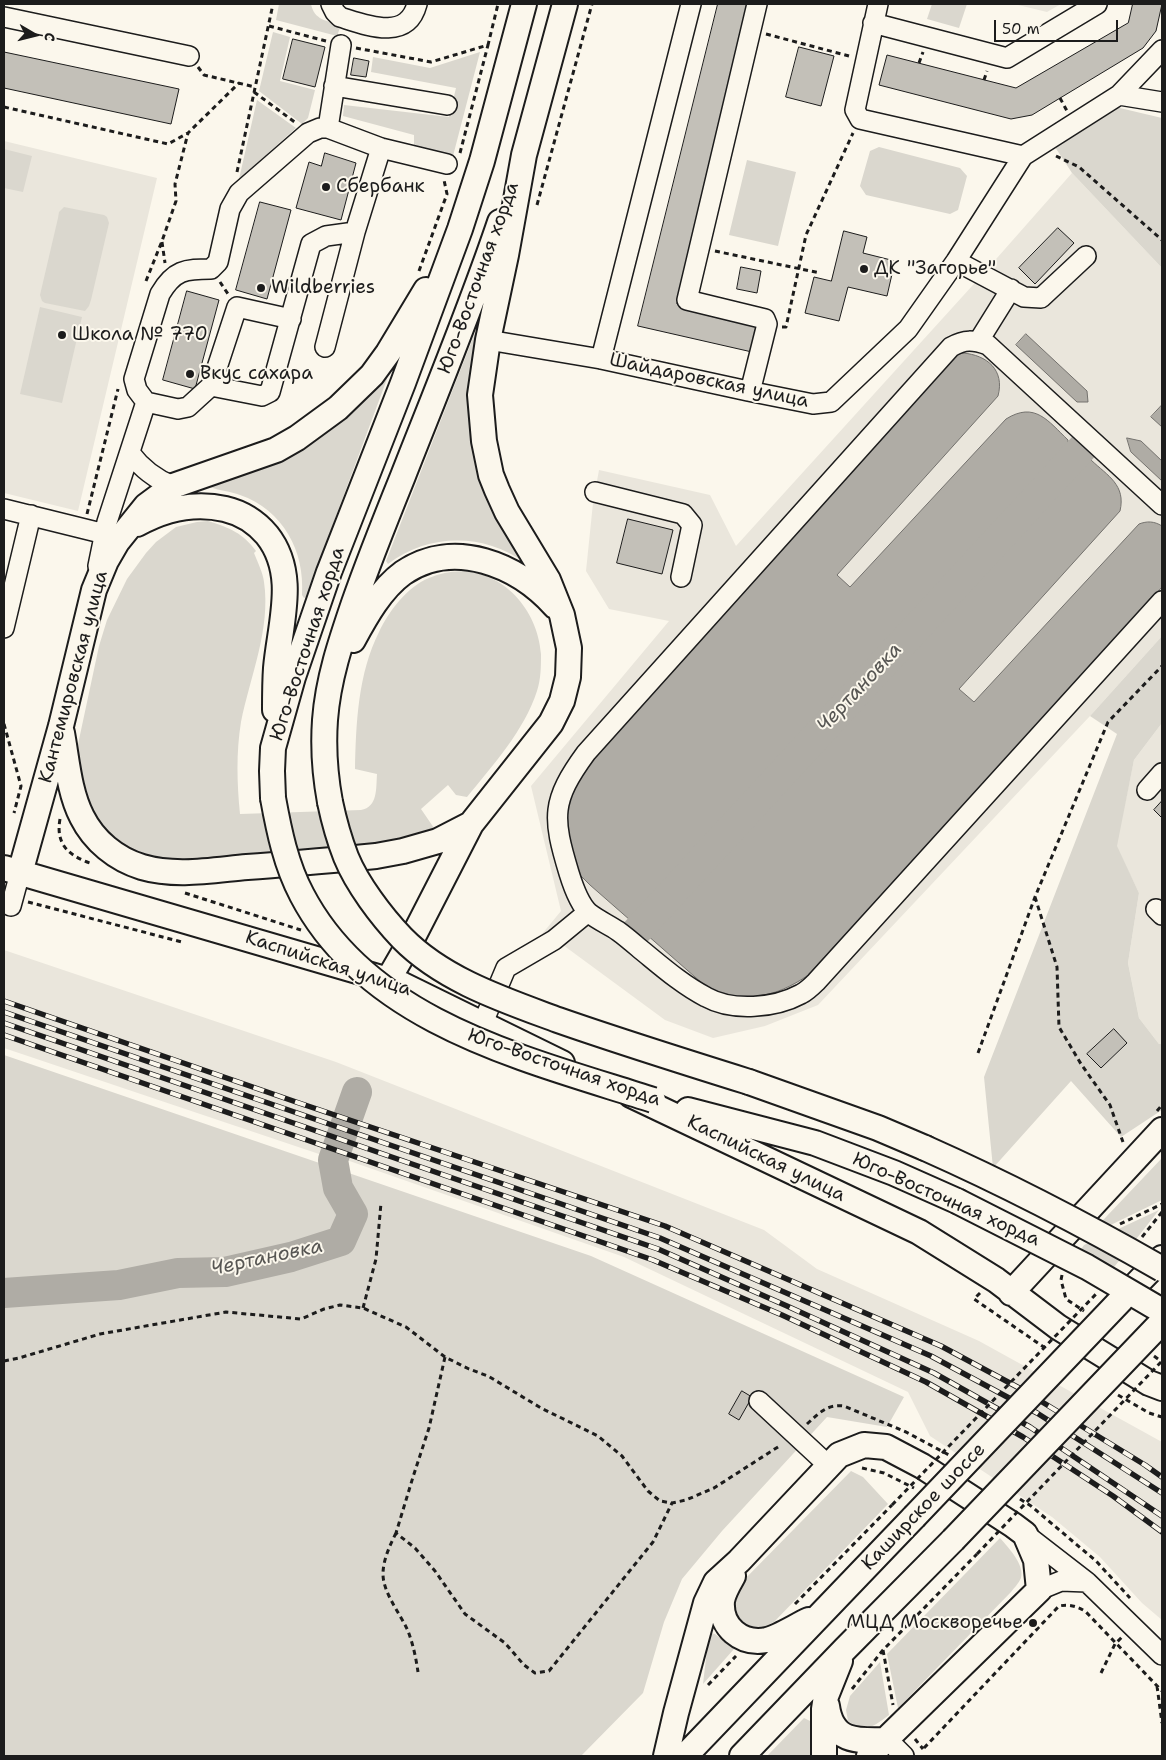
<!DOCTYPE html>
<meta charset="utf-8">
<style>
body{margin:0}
#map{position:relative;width:1166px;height:1760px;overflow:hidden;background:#fbf7ec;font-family:"Shantell Sans",sans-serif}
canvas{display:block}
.frame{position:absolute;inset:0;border:5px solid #1c1c1c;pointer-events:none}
.north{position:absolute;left:10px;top:10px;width:50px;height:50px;-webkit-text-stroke:4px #fbf7ec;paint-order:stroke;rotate:98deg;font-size:14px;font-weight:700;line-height:20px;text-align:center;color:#1c1c1c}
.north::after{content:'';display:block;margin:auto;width:18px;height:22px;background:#1c1c1c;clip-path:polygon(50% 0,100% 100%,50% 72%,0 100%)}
.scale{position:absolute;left:994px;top:20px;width:124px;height:22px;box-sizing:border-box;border:2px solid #1c1c1c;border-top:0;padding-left:6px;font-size:15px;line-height:18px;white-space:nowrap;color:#1c1c1c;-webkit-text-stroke:4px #fbf7ec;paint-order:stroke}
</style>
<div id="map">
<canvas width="1166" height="1760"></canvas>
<div class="frame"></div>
<div class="north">С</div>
<div class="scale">50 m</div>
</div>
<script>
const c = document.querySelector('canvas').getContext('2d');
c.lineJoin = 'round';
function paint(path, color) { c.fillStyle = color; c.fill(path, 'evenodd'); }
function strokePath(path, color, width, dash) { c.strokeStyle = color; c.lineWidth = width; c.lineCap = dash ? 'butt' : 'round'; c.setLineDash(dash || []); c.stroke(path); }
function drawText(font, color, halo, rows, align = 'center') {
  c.font = font + ' "Shantell Sans",sans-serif'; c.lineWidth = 4; c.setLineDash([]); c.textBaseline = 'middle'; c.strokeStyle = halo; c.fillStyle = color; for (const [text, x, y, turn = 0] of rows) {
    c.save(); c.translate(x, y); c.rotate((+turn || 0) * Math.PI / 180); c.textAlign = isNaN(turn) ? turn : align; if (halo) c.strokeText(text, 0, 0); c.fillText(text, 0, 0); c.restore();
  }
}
paint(new Path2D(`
 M 1014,4 L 1061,4 L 1047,12 Z
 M 4,141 L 157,178 L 78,511 L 4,493 Z
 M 1072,173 L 1162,268 L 1162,636 L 1090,716 L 818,1005 L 765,1026 L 713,1038 L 665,1020 L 563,945 L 542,934 L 561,911 L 531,786 L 669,621 L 609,609 L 586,571 L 593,503 L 599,470 L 710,495 L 736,546 L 982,275 Z
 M 1162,723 L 1162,1044 L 1159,1044 L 1139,1018 L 1128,963 L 1139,893 L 1116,846 L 1134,760 Z
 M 4,950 L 336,1062 L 764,1230 L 817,1269 L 979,1341 L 1162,1442 L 1162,1620 L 1142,1603 L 1100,1557 L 1052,1517 L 930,1436 L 908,1392 L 624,1257 L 338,1157 L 322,1155 L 4,1048 Z`), '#eae6dc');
paint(new Path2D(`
 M 279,4 L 311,4 C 314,20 327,21 341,25 L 337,36 L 276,20 Z
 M 932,4 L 967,4 L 959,28 L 927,19 Z
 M 273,32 L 290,37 L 280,81 L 315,90 L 308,118 L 302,124 L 259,91 Z
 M 480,52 L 453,156 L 447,158 L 414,151 L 414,135 L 343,116 L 344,105 L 449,117 L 456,88 L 371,72 L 373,57 L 430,68 Z
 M 257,100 L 296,128 L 239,179 Z
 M 1103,104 L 1162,118 L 1162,268 L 1072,173 L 1055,147 L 1102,118 L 1099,114 Z
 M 879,147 L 960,168 L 967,176 L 958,210 L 950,214 L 866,195 L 860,186 L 870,151 Z
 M 4,149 L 32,156 L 23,192 L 4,188 Z
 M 747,160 L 796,172 L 778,246 L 729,235 Z
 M 64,207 L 104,215 L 107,217 L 109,223 L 91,300 L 89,306 L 85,311 L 45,303 L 42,301 L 40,295 L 58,218 L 59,212 Z
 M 40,307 L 82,317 L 62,403 L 20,394 Z
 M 478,325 L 481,326 L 473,366 L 524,562 C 484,533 428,533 388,564 L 386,561 Z
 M 383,378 L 387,379 L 306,597 L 304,598 L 302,595 C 305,551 283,510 240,495 C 230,491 220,491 210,487 L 211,485 C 246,471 285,459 317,438 C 342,421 362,399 383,378 Z
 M 208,521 C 230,528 243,533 256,551 L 254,553 C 258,563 263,573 264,582 C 271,629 250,677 241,722 C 236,753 237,783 240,814 L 361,810 C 378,807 376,788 377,774 L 355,769 C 356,723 358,674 379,632 C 389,611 407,587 429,578 C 484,554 537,598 541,654 C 541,666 541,679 537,691 C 524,731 493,765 467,797 L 456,795 L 448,785 L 421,809 L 434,828 L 414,841 L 251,859 L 152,861 L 117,846 L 90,818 L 77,767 L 77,749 L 99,646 L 107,620 L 127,579 L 146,553 L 156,542 L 176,527 L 197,522 Z
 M 1162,636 L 1162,723 L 1134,760 L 1117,846 L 1139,893 L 1128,963 L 1139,1018 L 1159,1044 L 1162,1044 L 1162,1110 L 1121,1137 L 1071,1081 L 993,1168 L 984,1077 L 1117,734 L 1090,716 Z
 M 4,1055 L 591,1256 L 904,1397 L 887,1427 L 827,1417 L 722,1531 L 682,1579 L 664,1622 L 643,1693 L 581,1756 L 4,1756 Z
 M 1162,1158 L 1162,1200 L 1088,1236 Z
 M 1159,1210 L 1100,1285 L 1069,1267 L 1084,1245 Z
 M 851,1471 L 863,1477 L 888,1504 L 774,1622 L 759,1629 L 751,1630 C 747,1627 740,1624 737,1620 C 729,1610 734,1596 739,1585 Z
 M 1000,1538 C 1008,1547 1025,1565 1021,1578 C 1019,1583 1014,1588 1011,1592 L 898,1708 L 887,1654 Z
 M 709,1633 L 715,1634 L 734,1649 L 703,1684 Z
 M 880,1662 L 889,1715 C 874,1726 866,1734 848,1721 L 846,1710 L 850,1696 Z
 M 804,1718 L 812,1722 L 816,1756 L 767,1756 Z`), '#dad7ce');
const water = new Path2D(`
 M 1026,334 L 1087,391 L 1088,402 L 1077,402 L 1016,345 Z
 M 963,353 C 987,355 1005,370 998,396 L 837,575 L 850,587 L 1006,419 C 1035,401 1048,421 1068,440 L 1068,444 L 635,916 L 651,929 L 1088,459 L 1091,460 C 1108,476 1126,485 1120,511 L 959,689 L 974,702 L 1139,524 C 1147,521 1154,521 1162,526 L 1162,587 L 807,976 C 774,998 749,1001 711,991 L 590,885 L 579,874 L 570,861 L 565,813 L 572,785 L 584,766 L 955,356 Z
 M 1162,405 L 1162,427 L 1151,417 Z
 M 1127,438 L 1141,441 L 1162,461 L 1162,481 L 1131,452 Z`);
paint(water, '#afaca5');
strokePath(water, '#74726e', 1);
strokePath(new Path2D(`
 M 635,933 L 1086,444
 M 4,1293 L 119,1285 L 178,1273 L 225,1272 L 291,1257 L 341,1241 L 353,1214 L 338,1188 L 333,1160 L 357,1092`), '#afaca5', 30);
const building = new Path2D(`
 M 718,4 L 750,4 L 677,304 L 759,323 L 752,352 L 638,326 Z
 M 1133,4 L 1162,4 L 1156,31 L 1143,48 L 1032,115 L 1011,119 L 879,85 L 887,55 L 1016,88 L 1128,23 Z
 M 293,39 L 325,47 L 315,87 L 283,79 Z
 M 799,47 L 834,56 L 821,106 L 786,97 Z
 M 4,52 L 179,89 L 171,124 L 4,88 Z
 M 354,58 L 369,61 L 366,77 L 351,75 Z
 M 325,153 L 356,163 L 341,220 L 296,208 L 309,162 L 321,166 Z
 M 260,202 L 291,210 L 267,299 L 236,290 Z
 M 1058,228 L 1074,243 L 1035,284 L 1019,268 Z
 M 844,231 L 867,237 L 863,253 L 895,261 L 887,296 L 848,287 L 839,321 L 805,313 L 814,277 L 831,281 Z
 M 741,267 L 761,271 L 757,293 L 737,289 Z
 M 187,291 L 219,300 L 195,389 L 163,380 Z
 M 628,519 L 673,530 L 662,574 L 617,563 Z
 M 1162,801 L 1162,818 L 1154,810 Z
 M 1114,1029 L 1127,1043 L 1101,1068 L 1087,1054 Z
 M 742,1391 L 752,1397 L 739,1420 L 729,1414 Z`);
paint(building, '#c3c0b8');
strokePath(building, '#1c1c1c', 1);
const minor = new Path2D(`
 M 331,4 L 335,12 L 340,17 C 366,25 407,42 417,4
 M 878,4 L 855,110 L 860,119 L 1023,156
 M 4,17 L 189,56
 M 873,23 L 1007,58 L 1097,4
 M 334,86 L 447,105
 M 1119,95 L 1162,102
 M 328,128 L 341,45
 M 381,148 L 355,232 L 326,236 L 311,244 L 270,392 L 262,396 L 211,386 L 188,407 L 178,409 L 146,402 L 137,390 L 134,379 L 160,294 C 174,270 185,269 211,269 L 218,262 L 230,209 L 239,193 L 308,133 L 320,128 L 328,128 L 381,148 L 447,164
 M 956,261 L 1024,297 L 1041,298 L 1086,256
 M 488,340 L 601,359 L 748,391 L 813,404 L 831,402 L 908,329 L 956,261 L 1023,156 L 1119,95 L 1162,50
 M 978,342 L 1011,289
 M 325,347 L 355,232
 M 601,359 L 691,4
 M 211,386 L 237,307 L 291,319
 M 748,391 L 752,384 L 767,324 L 765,319 L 687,300 L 757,4
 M 130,453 C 142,469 155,479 173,486
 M 595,492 L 683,514 L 692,525 L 681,577
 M 1162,505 L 988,345 C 973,340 965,339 951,347 L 586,753 C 551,801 552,817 569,873 C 573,886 579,904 589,913 C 598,920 609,925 618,931 C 625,936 632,942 639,948 C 660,965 681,984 706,997 C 733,1012 775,1008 801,994 C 807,991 812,986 816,982 L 1162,601
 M 4,509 L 105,534
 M 98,566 L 107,522 L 146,402
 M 4,628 L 31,515
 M 1147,790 L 1162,773
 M 11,906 L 20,873
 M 1156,909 L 1162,915
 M 482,1025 L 506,968 L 554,940 L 588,912
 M 759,1401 L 829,1466
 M 1025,1534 L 1087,1582 L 1162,1655
 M 1039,1590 L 1061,1581 L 1087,1582
 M 888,1740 L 904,1756`);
const major = new Path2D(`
 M 137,524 C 164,509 195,502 225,509 C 242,513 256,522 267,535 C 298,574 280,623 276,668 C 275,682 275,696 275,710
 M 353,640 C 366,616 381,589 403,573 C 454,538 518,565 555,606
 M 62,733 C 67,760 69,792 82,817 C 94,841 116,859 142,867 C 176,877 213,870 247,867 C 290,864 333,860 376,856 L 403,851 L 438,841 L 471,824
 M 273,798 L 272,771 L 273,748 L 293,677 L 329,572 L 403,383 L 460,229 L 482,161 L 524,4
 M 330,802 C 325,775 323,748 325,720 C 328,679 341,641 354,603 C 369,560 386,518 403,476 C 436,392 471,308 500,222
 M 4,868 L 388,980 L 403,985 L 562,1063
 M 20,873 L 61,726 L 94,590 L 106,561 L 117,542 L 146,506 L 173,486 L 276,450 L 297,438 L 338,408 L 372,375 L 388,353 L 426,290
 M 388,980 L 414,935 L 471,824 L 551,723 L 562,701 L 568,677 L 569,648 L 562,615 L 548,580 L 507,512 L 497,490 L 491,475 L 484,441 L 480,395 L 488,340 L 506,255 L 524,155 L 565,4
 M 749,1082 L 878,1128 L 925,1148
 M 631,1095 L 919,1232 L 996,1280 L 1058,1327 L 1149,1383 L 1162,1388
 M 688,1110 L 815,1143 L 894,1173 L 957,1201
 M 1011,1293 L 1162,1130
 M 1121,1300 L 1162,1258
 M 733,1576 C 729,1583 723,1593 722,1601 C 720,1627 741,1645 767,1640 C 779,1637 796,1626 809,1620
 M 827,1706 C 832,1743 858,1741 888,1740
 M 666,1756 L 676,1713 L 706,1603 L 716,1582 L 739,1561 L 839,1455 L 864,1445 L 886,1447 L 922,1466 L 1013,1525 L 1025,1534 L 1036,1560 L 1039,1590 L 869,1756
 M 685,1756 L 914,1517
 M 742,1756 L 845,1649 L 953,1540
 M 824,1756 L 824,1709 L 826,1696 L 840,1661`);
strokePath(minor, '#1c1c1c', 22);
strokePath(major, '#1c1c1c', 28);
strokePath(new Path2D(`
 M 269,26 L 326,41
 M 766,34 L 849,56
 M 356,48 L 431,62 L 488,45 L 498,4
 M 919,63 L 923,52
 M 198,67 L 204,75 L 255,87
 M 984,80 L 987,71
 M 254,92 L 296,123
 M 1060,98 L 1067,111
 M 4,107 L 168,144 L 188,133
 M 460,153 L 488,45
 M 1056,156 L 1079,167 L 1162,240
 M 237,172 L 273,4
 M 537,205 L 592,4
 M 162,242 L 165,263
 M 715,251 L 820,273
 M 419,271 L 447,194 L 444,180
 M 146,281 L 162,241 L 176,201 L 175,184 L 188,133 L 239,83
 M 220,282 L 228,294
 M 782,327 L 786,327 L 806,235 L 853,133
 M 87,514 L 118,389
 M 4,724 L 21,786 L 14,813
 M 60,819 C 55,846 71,857 93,864
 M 185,893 L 301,930
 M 1035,897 L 1057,967 L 1059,1027 L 1081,1064 L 1110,1105 L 1124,1145
 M 28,902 L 182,942
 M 978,1053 L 1035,897 L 1108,722 L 1162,666
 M 1157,1111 L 1162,1105
 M 1120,1224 L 1162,1204
 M 1142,1237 L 1162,1212
 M 1062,1275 L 1061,1280 L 1066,1299 L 1084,1311
 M 980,1293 L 974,1299 L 1048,1350
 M 363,1308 L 376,1259 L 381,1203
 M 1154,1356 L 1162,1362
 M 445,1357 L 429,1428 L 413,1477 L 396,1533 L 415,1548 L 435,1571 L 465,1614 L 505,1643 L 524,1665 L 535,1673 L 549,1671 L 653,1542 L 672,1503
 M 4,1361 L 19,1358 L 100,1334 L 226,1312 L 301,1319 L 324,1309 L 340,1305 L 363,1308 L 406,1327 L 445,1357 L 469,1369 L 488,1376 L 541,1408 L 598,1436 L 622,1456 L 648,1491 L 660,1501 L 672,1503 L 686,1500 L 714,1488 L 781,1445
 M 1118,1395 L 1149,1413 L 1162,1417
 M 807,1424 C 819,1413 827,1404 844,1406 L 906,1432 L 949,1455
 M 862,1468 L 884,1473 L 914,1488
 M 1020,1499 L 1031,1506 L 1096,1561 L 1130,1598
 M 396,1533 C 390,1545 383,1560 383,1574 C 383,1593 400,1613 408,1631 C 413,1644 416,1658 418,1672
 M 795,1604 L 892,1505
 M 883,1650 L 893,1705
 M 1101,1673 L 1115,1644 L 1122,1637
 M 708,1685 L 736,1656
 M 1157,1686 L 1162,1723
 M 852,1689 L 883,1650 L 977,1554
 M 915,1739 L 923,1749
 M 924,1748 L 1059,1606 C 1069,1604 1076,1606 1085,1611 L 1162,1691`), '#1c1c1c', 3, [5, 4]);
strokePath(minor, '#fbf7ec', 19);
strokePath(major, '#fbf7ec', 24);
const rail = new Path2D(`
 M 4,1001 L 299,1103 L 665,1226 L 941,1346 L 1021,1389 L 1145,1465 L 1162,1477
 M 4,1012 L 660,1238 L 931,1356 L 1037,1413 L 1162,1493
 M 4,1023 L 658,1249 L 787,1306 L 934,1373 L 1030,1427 L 1162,1516
 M 4,1035 L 653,1260 L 782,1315 L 926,1382 L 1023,1437 L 1113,1496 L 1162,1532`);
strokePath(rail, '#1c1c1c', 5.5);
strokePath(rail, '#fbf7ec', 4, [11]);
const majorBridge = new Path2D(`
 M 273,798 C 279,831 286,865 302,895 C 369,1023 526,1059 653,1100
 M 330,802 C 334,821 339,839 346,857 C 357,884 381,916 402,938 C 443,980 504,1000 558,1020 C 621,1042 685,1062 749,1082
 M 925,1148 C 1006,1184 1085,1225 1162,1269
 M 957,1201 L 1087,1267 L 1162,1311
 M 914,1517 L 1121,1300
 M 953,1540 L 1158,1326`);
strokePath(majorBridge, '#1c1c1c', 28, []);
strokePath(new Path2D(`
 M 892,1505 L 1097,1293
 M 977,1554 L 1162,1361`), '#1c1c1c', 3, [5, 4]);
strokePath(majorBridge, '#fbf7ec', 24);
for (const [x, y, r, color] of [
 [326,187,5,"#1c1c1c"],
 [864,269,5,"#1c1c1c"],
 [261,288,5,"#1c1c1c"],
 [62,335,5,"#1c1c1c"],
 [190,374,5,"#1c1c1c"],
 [1033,1623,5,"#1c1c1c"]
]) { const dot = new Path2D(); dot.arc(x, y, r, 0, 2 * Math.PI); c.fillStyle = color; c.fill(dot); strokePath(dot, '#fbf7ec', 2); }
drawText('19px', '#1c1c1c', '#fbf7ec', [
 ["Сбербанк",336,187],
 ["ДК \"Загорье\"",874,269],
 ["Wildberries",271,288],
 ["Школа № 770",72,335],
 ["Вкус сахара",200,374],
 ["МЦД Москворечье",1023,1623,"right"]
], 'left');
drawText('19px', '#1c1c1c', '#fbf7ec', [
 ["Юго-Восточная хорда",479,278,-70],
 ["Шайдаровская улица",709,381,12],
 ["Юго-Восточная хорда",308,644,-72],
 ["Кантемировская улица",74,677,-75],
 ["Каспийская улица",328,964,18],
 ["Юго-Восточная хорда",564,1068,19],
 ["Каспийская улица",766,1159,26],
 ["Юго-Восточная хорда",946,1200,24],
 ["Каширское шоссе",924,1507,-46]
]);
drawText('italic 20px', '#575653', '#fbf7ec', [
 ["Чертановка",860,688,-47],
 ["Чертановка",267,1258,-12]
]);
</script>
